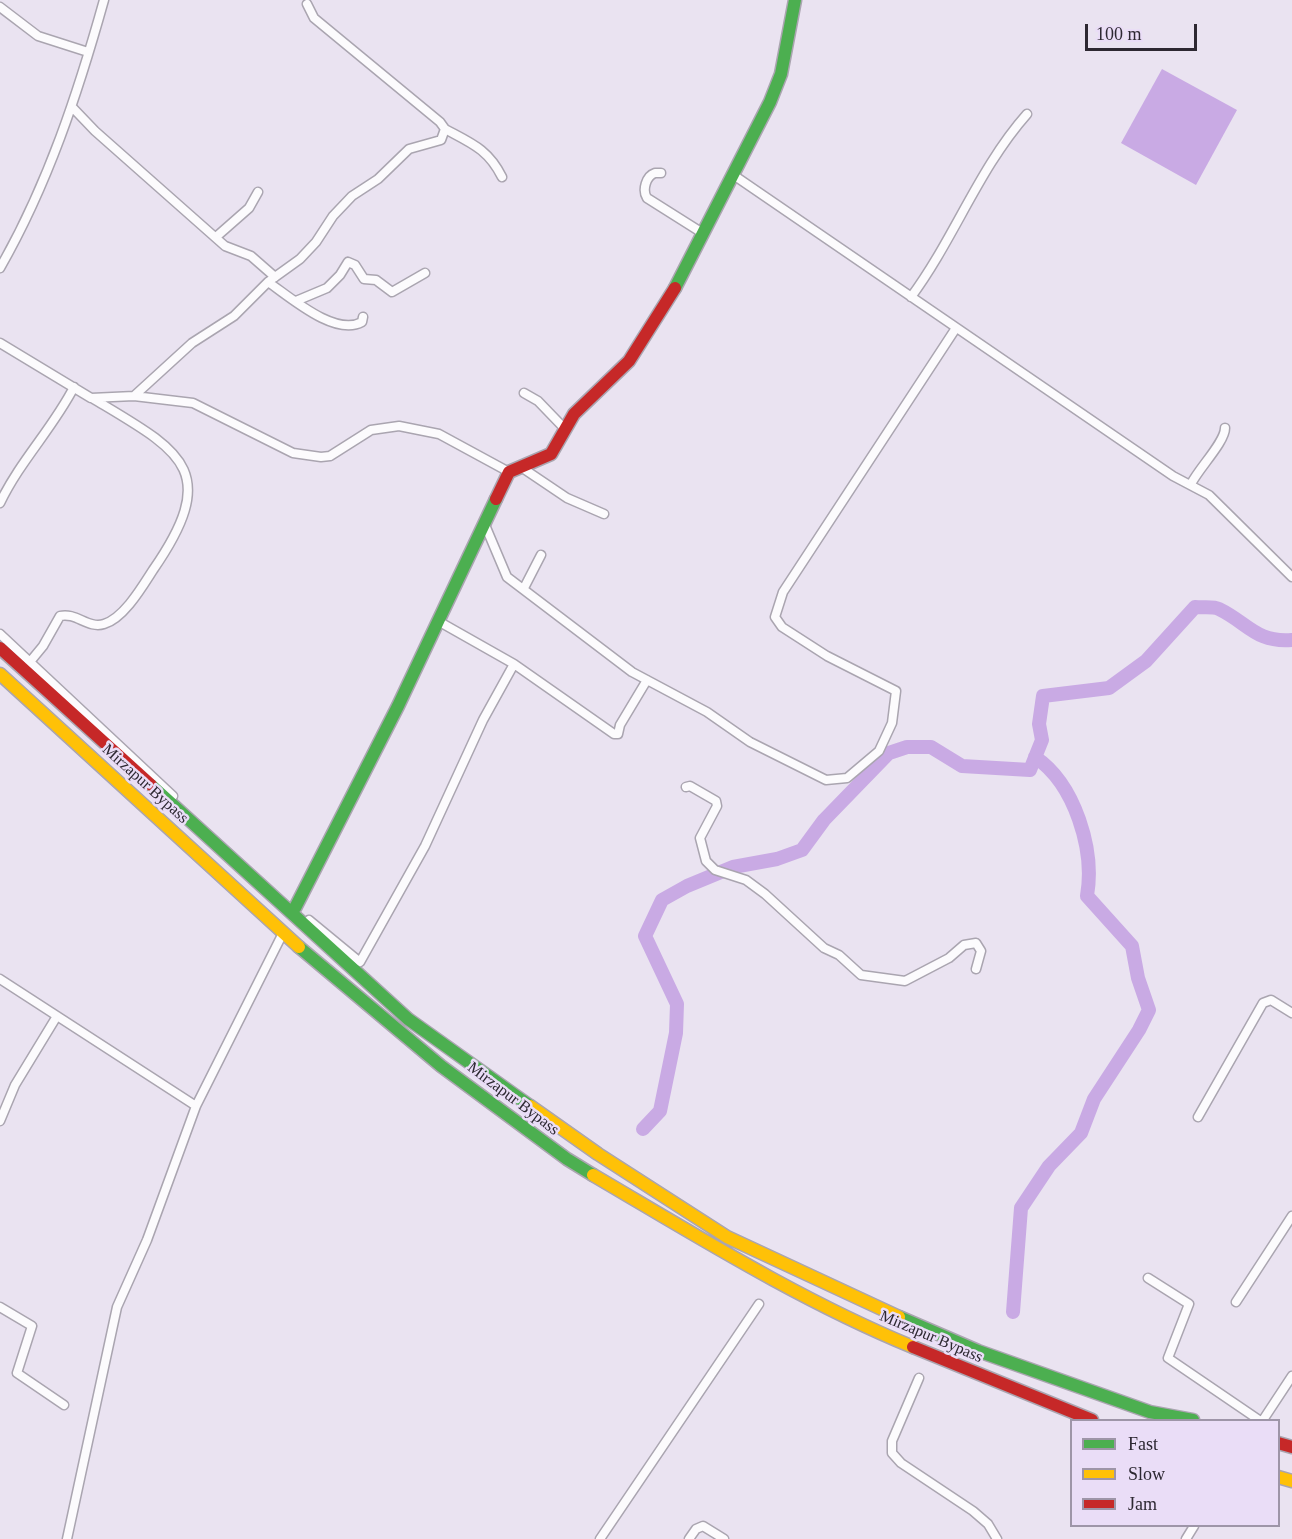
<!DOCTYPE html>
<style>
body{margin:0}
#map{position:relative;width:1292px;height:1539px;overflow:hidden;background:#eae3f1;font-family:Georgia,serif}
canvas{display:block}
.legend{position:absolute;left:1070px;top:1419px;width:210px;height:108px;box-sizing:border-box;background:#eaddf7;border:2px solid #9e95a8;margin:0;padding:8px 10px;list-style:none;font-size:18px;color:#2d2832}
.legend li{display:flex;align-items:center;gap:12px;height:30px}
.legend b{width:30px;border:2px solid #9e95a8}
.scale{position:absolute;left:1085px;top:24px;width:112px;height:27px;box-sizing:border-box;border:3px solid #2d2832;border-top:0;padding-left:8px;font-size:18px;line-height:21px;white-space:nowrap;color:#2d2832;-webkit-text-stroke:4px #eaddf7;paint-order:stroke}
</style>
<div id="map">
<canvas width="1292" height="1539"></canvas>
<ul class="legend">
<li><b style="height:8px;background:#4caf50"></b>Fast</li>
<li><b style="height:8px;background:#ffc107"></b>Slow</li>
<li><b style="height:8px;background:#c62828"></b>Jam</li>
</ul>
<div class="scale">100 m</div>
</div>
<script>
const c = document.querySelector('canvas').getContext('2d');
c.lineJoin = 'round';
function paint(path, color) { c.fillStyle = color; c.fill(path, 'evenodd'); }
function strokePath(path, color, width, dash) { c.strokeStyle = color; c.lineWidth = width; c.lineCap = dash ? 'butt' : 'round'; c.setLineDash(dash || []); c.stroke(path); }
function drawText(font, color, halo, rows, align = 'center') {
  c.font = font + ' Georgia,serif'; c.lineWidth = 5; c.setLineDash([]); c.textBaseline = 'middle'; c.strokeStyle = halo; c.fillStyle = color; for (const [text, x, y, turn = 0] of rows) {
    c.save(); c.translate(x, y); c.rotate((+turn || 0) * Math.PI / 180); c.textAlign = isNaN(turn) ? turn : align; if (halo) c.strokeText(text, 0, 0); c.fillText(text, 0, 0); c.restore();
  }
}
paint(new Path2D(`
 M 1162,69 L 1237,110 L 1196,185 L 1121,143 Z`), '#c9aae4');
strokePath(new Path2D(`
 M 643,1129 L 660,1111 L 676,1033 L 677,1004 L 645,936 L 662,900 L 687,886 L 733,867 L 777,859 L 802,850 L 824,820 L 889,753 L 907,747 L 931,747 L 962,766 L 1030,770 L 1042,740 L 1039,724 L 1043,696 L 1109,688 L 1146,661 L 1195,607 C 1203,608 1213,606 1219,609 C 1248,623 1256,643 1292,640
 M 1013,1312 L 1021,1208 L 1049,1166 L 1081,1133 L 1094,1099 L 1139,1030 L 1149,1010 L 1138,978 L 1132,946 L 1087,896 C 1095,850 1075,784 1035,757`), '#c9aae4', 14);
const street = new Path2D(`
 M 0,7 L 38,36 L 88,52
 M 72,107 L 95,131 L 225,246 L 251,256 L 275,277
 M 445,129 C 471,143 488,149 502,177
 M 661,173 L 655,173 C 646,176 642,190 647,198 L 704,234
 M 732,174 L 1173,476 L 1209,495 L 1292,577
 M 216,237 L 249,208 L 258,192
 M 0,268 C 48,184 78,93 104,0
 M 268,282 C 290,297 335,337 362,322 L 363,317
 M 911,297 C 954,239 979,168 1027,114
 M 296,301 L 327,288 L 340,275 L 348,262 L 355,265 L 364,279 L 376,280 L 392,292 L 425,273
 M 0,343 L 91,398 L 134,396 L 193,403 L 293,453 L 321,457 L 330,456 L 371,430 L 399,426 L 439,434 L 509,472
 M 524,393 L 538,401 L 565,429
 M 134,396 L 192,343 L 234,316 L 268,282 L 300,259 L 316,242 L 333,216 L 352,196 L 378,179 L 409,149 L 441,140 L 445,129 L 440,122 L 314,18 L 307,4
 M 521,467 L 567,498 L 604,514
 M 1191,484 C 1199,468 1225,442 1225,428
 M 0,503 C 20,461 53,428 74,387
 M 485,525 L 507,577 L 632,672 L 707,712 L 750,742 L 826,780 L 847,778 L 879,751 L 892,723 L 896,691 L 827,656 L 782,627 L 775,617 L 783,592 L 956,328
 M 524,588 L 541,555
 M 438,621 L 514,664 L 614,734 L 618,734 L 620,725 L 647,680
 M 0,634 L 173,796
 M 29,663 L 43,646 L 60,616 C 76,612 88,629 104,624 C 124,618 142,587 153,570 C 223,469 180,451 92,398
 M 686,787 L 690,786 L 716,801 L 717,806 L 700,838 L 706,861 L 715,870 L 746,880 L 765,894 L 824,948 L 839,955 L 861,975 L 905,981 L 949,958 L 964,945 L 976,943 L 981,951 L 976,969
 M 309,920 L 360,962 L 425,846 L 483,720 L 514,664
 M 0,979 L 196,1106
 M 1198,1117 L 1263,1003 L 1271,1000 L 1292,1013
 M 0,1121 L 15,1085 L 57,1016
 M 1148,1278 L 1189,1304 L 1168,1358 L 1259,1420
 M 1236,1302 L 1292,1216
 M 0,1307 L 32,1326 L 17,1373 L 64,1405
 M 919,1378 L 892,1441 L 892,1453 L 901,1463 L 973,1511 L 988,1524 L 997,1539
 M 1263,1420 L 1292,1376
 M 67,1539 L 117,1307 L 147,1240 L 196,1106 L 283,933
 M 600,1539 L 759,1304
 M 689,1539 L 696,1529 L 703,1526 L 724,1539
 M 1186,1539 L 1194,1526`);
const fast = new Path2D(`
 M 675,288 L 770,102 L 781,74 L 795,0
 M 151,785 L 408,1019 L 530,1106
 M 295,908 L 398,706 L 496,499
 M 299,947 L 441,1066 L 567,1159 L 593,1175
 M 899,1317 L 978,1351 L 1150,1412 L 1193,1420`);
const slow = new Path2D(`
 M 0,674 L 299,947
 M 530,1106 L 598,1154 L 727,1237 L 899,1317
 M 593,1175 C 697,1236 801,1301 913,1347
 M 1278,1477 L 1292,1481`);
const jam = new Path2D(`
 M 496,499 L 509,472 L 551,454 L 574,414 L 629,361 L 675,288
 M 0,648 L 151,785
 M 913,1347 L 1092,1420
 M 1278,1443 L 1292,1447`);
strokePath(street, '#aaa5b0', 11);
strokePath(fast, '#aaa5b0', 15);
strokePath(slow, '#aaa5b0', 15);
strokePath(jam, '#aaa5b0', 15);
strokePath(street, '#fcfbfd', 8);
strokePath(fast, '#4caf50', 12);
strokePath(slow, '#ffc107', 12);
strokePath(jam, '#c62828', 12);
drawText('16px', '#2d2832', '#eaddf7', [
 ["Mirzapur Bypass",145,784,42],
 ["Mirzapur Bypass",513,1099,37],
 ["Mirzapur Bypass",931,1337,23]
]);
</script>
